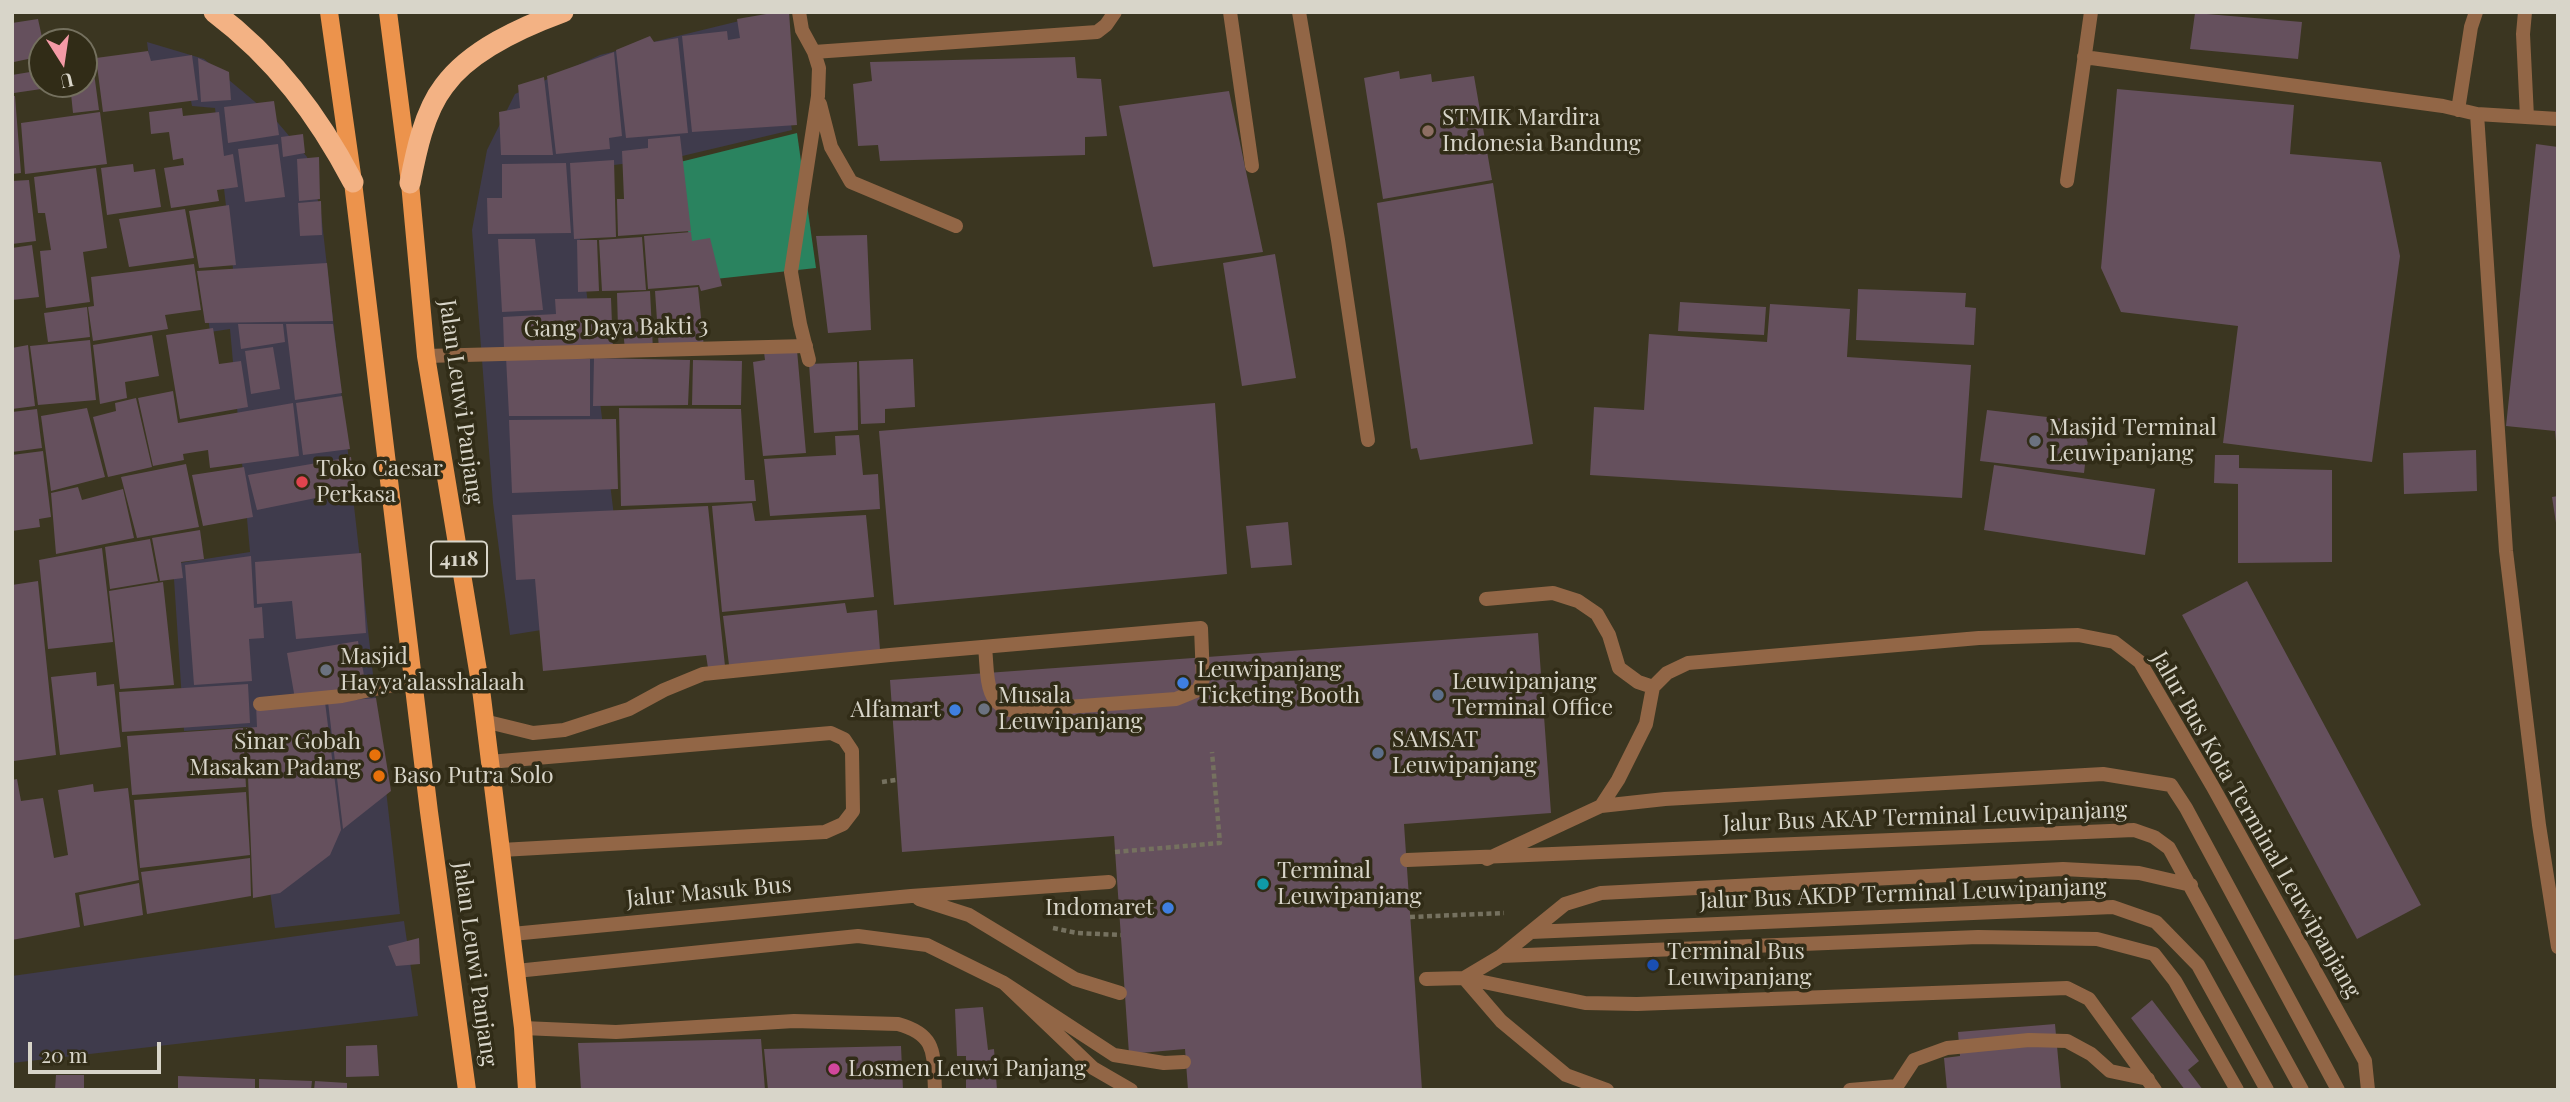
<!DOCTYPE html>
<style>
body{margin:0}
#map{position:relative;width:2570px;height:1102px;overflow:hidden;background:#3b3621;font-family:"Playfair Display",serif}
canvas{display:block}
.frame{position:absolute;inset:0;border:14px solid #d8d5c9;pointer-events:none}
.north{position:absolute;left:28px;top:28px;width:70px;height:70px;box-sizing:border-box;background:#312c17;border:2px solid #74705e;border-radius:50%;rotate:168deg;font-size:19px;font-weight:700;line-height:28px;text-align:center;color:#d8d5c9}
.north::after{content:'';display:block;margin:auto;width:24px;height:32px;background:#f49aa6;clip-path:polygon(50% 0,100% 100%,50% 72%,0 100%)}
.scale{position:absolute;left:28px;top:1042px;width:133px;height:32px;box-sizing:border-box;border:4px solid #d8d5c9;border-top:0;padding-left:9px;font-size:21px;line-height:24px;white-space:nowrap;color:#d8d5c9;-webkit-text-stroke:5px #312c17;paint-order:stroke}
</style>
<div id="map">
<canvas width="2570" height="1102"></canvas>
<div class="frame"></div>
<div class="north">U</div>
<div class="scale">20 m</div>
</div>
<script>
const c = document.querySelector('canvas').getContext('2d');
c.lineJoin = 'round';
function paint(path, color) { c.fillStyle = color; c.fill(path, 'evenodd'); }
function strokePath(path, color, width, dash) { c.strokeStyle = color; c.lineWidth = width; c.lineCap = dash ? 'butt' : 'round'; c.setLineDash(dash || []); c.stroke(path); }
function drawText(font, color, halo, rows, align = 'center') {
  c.font = font + ' "Playfair Display",serif'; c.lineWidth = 7; c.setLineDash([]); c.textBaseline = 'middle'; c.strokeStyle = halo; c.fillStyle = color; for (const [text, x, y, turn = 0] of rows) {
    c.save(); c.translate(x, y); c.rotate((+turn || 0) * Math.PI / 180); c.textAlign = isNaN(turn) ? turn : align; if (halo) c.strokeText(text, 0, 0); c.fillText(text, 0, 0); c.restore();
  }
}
paint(new Path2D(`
 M 772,13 L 792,130 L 678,157 L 598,167 L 602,237 L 580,239 L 621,573 L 554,628 L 510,635 L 493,503 L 472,230 L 487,150 L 515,94 L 600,55 Z
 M 147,42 L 204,59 L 273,117 L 307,157 L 321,213 L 400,914 L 275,928 L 248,727 L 184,731 L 173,564 L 250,552 L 230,329 L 210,332 L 202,273 L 233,269 L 215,108 L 192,106 L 188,85 L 152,80 Z
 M 404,921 L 418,1016 L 12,1063 L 12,976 Z`), '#3f3b4c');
paint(new Path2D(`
 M 797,133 L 816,268 L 697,281 L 676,163 Z`), '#2a835f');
paint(new Path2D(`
 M 778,12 L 789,12 L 797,125 L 692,132 L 682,36 L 727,31 L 728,40 L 740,38 L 737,19 Z
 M 2195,13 L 2302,22 L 2298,59 L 2190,49 Z
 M 38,19 L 43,42 L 42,56 L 14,62 L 12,23 Z
 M 650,36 L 654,42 L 678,38 L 688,133 L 626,138 L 616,50 Z
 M 148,51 L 151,61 L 192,55 L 198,100 L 103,112 L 96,58 Z
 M 614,52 L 622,136 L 609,138 L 610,149 L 556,154 L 547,76 Z
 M 1075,57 L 1077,78 L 1101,79 L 1107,136 L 1085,137 L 1085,155 L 880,161 L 878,145 L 858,146 L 853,84 L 872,81 L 870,62 Z
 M 92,58 L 99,110 L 73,113 L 70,84 L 84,84 L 84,59 Z
 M 198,58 L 229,72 L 231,100 L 201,102 Z
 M 42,70 L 42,84 L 47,84 L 48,88 L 14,93 L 12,75 Z
 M 1399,71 L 1400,79 L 1431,74 L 1432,82 L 1474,76 L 1492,180 L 1383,199 L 1364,78 Z
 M 544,77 L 553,155 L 501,155 L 499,112 L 520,108 L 518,85 Z
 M 2117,89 L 2294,105 L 2290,154 L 2381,162 L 2400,256 L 2372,462 L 2223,443 L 2238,326 L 2121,312 L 2101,268 Z
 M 1229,91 L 1263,252 L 1153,267 L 1119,106 Z
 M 12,96 L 15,96 L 21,173 L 12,174 Z
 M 274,101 L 279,135 L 228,143 L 224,107 Z
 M 182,108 L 183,116 L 219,112 L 224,156 L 233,154 L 238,187 L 217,190 L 219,201 L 171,208 L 164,168 L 184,165 L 183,158 L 173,160 L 169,132 L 151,134 L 149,112 Z
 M 100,112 L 107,164 L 25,174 L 21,123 Z
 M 303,134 L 305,153 L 283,157 L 281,137 Z
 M 680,136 L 691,231 L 618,236 L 617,199 L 624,199 L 622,151 L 648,148 L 648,139 Z
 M 278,144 L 285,197 L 245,202 L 238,149 Z
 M 2536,144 L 2558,147 L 2556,441 L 2555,431 L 2506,426 Z
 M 319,157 L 320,199 L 299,201 L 297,159 Z
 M 614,160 L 616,237 L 574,239 L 570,163 Z
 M 566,163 L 571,233 L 488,234 L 487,198 L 502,198 L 502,164 Z
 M 133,164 L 134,172 L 155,169 L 161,207 L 107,215 L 101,168 Z
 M 96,168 L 107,248 L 83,252 L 90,302 L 46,308 L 40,251 L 51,250 L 45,213 L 38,213 L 34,177 Z
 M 29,180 L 36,241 L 12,244 L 12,181 Z
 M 1493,183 L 1533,444 L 1420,460 L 1417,448 L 1411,449 L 1377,203 Z
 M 321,201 L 322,235 L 300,236 L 298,203 Z
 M 229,205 L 236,265 L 199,268 L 189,211 Z
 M 185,209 L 194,258 L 129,267 L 119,219 Z
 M 691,232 L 692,241 L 710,238 L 722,286 L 701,291 L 699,285 L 648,289 L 644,236 Z
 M 867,235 L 871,330 L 828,333 L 816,236 Z
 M 642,237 L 646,290 L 602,291 L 599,240 Z
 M 498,239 L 535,239 L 543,310 L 502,312 Z
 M 577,240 L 597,240 L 599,291 L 578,292 Z
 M 32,245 L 39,297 L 12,300 L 12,248 Z
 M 1275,254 L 1296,378 L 1242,386 L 1223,263 Z
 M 327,263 L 333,321 L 205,323 L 197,271 Z
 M 194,264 L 201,310 L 165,315 L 168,329 L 93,341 L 88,307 L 94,306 L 91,277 Z
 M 698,287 L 704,348 L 659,350 L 655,291 Z
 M 1858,289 L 1966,293 L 1965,307 L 1976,308 L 1974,345 L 1856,340 Z
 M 650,291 L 653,350 L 625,350 L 623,329 L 618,329 L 617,293 Z
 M 611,298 L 613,350 L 504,349 L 503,317 L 556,314 L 555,299 Z
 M 1680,302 L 1766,307 L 1764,335 L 1678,331 Z
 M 1770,304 L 1850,309 L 1847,357 L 1971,365 L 1962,498 L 1590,475 L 1594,407 L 1644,410 L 1649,334 L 1767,342 Z
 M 87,307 L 90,337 L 48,342 L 44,313 Z
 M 238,324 L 283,324 L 285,342 L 241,349 Z
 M 286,324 L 333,324 L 342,393 L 295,400 Z
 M 213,328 L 219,364 L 241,361 L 248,407 L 180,419 L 166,335 Z
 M 152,335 L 159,376 L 125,382 L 127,398 L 100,404 L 93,345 Z
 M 90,340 L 96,400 L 38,405 L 30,346 Z
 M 28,345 L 35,406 L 12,409 L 12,348 Z
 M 273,347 L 280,389 L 251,394 L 245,351 Z
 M 797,350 L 806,453 L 763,456 L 753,362 L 765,360 L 764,352 Z
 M 506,357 L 590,359 L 590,416 L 509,416 Z
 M 594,358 L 690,360 L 688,405 L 593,406 Z
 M 913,359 L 915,407 L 885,409 L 885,423 L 861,424 L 859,361 Z
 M 693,360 L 742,361 L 741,405 L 692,405 Z
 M 857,362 L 858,430 L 814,433 L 809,364 Z
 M 173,391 L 178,423 L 293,403 L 299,456 L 210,468 L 208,450 L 183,454 L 184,460 L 153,466 L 138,398 Z
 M 342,396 L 350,449 L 303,455 L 296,403 Z
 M 136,398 L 152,467 L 108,477 L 93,417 L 116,411 L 115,403 Z
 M 1215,403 L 1227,574 L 894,605 L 879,431 Z
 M 87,408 L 105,477 L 51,491 L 41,416 Z
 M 619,408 L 741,409 L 745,480 L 754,480 L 756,501 L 621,506 Z
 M 37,409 L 42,448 L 12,452 L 12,412 Z
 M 1987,410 L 2090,422 L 2084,473 L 1980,461 Z
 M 616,419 L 618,489 L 512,493 L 509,420 Z
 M 859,435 L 863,475 L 878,474 L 880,509 L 770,516 L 764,459 L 836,455 L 835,436 Z
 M 2476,450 L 2477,491 L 2404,494 L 2403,453 Z
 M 43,451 L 51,517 L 39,519 L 40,527 L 12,531 L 12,455 Z
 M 2215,455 L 2239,455 L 2239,468 L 2332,470 L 2332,562 L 2238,563 L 2238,484 L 2214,483 Z
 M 351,457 L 355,490 L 257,510 L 248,475 Z
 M 186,464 L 199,527 L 137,538 L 121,477 Z
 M 1994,465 L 2155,489 L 2145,555 L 1984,530 Z
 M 244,467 L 253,517 L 203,526 L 192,475 Z
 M 78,487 L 82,500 L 123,489 L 134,538 L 56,554 L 51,493 Z
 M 2558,496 L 2558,523 L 2556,523 L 2552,497 Z
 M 752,503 L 755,521 L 866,515 L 874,597 L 722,612 L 712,506 Z
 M 708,506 L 725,666 L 708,668 L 706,655 L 543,671 L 535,579 L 516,580 L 512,515 Z
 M 1288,522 L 1292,565 L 1251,568 L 1246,526 Z
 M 200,530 L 204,559 L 181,562 L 183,578 L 160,581 L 152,538 Z
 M 150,539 L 158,581 L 110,589 L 105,547 Z
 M 102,548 L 113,642 L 48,649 L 39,560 Z
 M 361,553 L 366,633 L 296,639 L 292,601 L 257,604 L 255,562 Z
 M 251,556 L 254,608 L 262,607 L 264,638 L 249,639 L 252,681 L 194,685 L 185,565 Z
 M 38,581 L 56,755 L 14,761 L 12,585 Z
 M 2247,581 L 2421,905 L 2357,939 L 2182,615 Z
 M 163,582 L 174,685 L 120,689 L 109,591 Z
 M 845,603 L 847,613 L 877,610 L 880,650 L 729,665 L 723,616 Z
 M 1538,633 L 1551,813 L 1404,824 L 1422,1090 L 1188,1090 L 1185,1049 L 1129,1054 L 1114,836 L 902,852 L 890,680 Z
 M 358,641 L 366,687 L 295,699 L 287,653 Z
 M 96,672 L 97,686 L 114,684 L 121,747 L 60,755 L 51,677 Z
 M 248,684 L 250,723 L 122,732 L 119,692 Z
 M 376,698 L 391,791 L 343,829 L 328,702 Z
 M 325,702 L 341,830 L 330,855 L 280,893 L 253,898 L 246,728 L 257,727 L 256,705 Z
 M 243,728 L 246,787 L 132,795 L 127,736 Z
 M 17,779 L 21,801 L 43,798 L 54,858 L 68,855 L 58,790 L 93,784 L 94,792 L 128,788 L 139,880 L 75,893 L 80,927 L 12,940 L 12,780 Z
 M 246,792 L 250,855 L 140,868 L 134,800 Z
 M 250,858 L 251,896 L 147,914 L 141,872 Z
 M 139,883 L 143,915 L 84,926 L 79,895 Z
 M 419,938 L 420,964 L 396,966 L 388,946 Z
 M 2152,1000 L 2199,1061 L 2188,1070 L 2203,1090 L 2185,1090 L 2131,1018 Z
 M 983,1007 L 988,1050 L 994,1049 L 997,1090 L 966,1090 L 966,1056 L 957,1056 L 955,1009 Z
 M 2055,1024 L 2061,1090 L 1947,1090 L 1944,1058 L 1960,1056 L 1958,1032 Z
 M 761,1039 L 765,1090 L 581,1090 L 578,1043 Z
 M 377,1045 L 379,1076 L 346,1077 L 346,1046 Z
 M 901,1046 L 903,1090 L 768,1090 L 764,1049 Z
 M 56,1075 L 84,1075 L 84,1090 L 55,1090 Z
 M 178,1076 L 255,1079 L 255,1090 L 178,1090 Z
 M 259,1079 L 312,1081 L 311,1090 L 259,1090 Z
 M 315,1081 L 347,1083 L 347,1090 L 314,1090 Z`), '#65505d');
strokePath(new Path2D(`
 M 882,782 L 896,780
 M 1115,852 L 1220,843 L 1212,752
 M 1410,917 L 1504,913
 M 1053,928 L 1077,933 L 1121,935`), '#75715f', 4.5, [5, 3.5]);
strokePath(new Path2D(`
 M 799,12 L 802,30 L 814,52
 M 1230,12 L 1252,166
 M 1299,12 L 1338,240 L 1368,440
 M 2525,12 L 2523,34 L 2527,117
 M 2084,57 L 2443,106 L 2477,114 L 2506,551 L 2539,825 L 2558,947
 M 820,104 L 831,147 L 851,182 L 956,226
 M 2458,110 L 2471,27 L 2476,12
 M 2477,114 L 2558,119
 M 2067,181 L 2091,12
 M 809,360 L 800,324 L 791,272 L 818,96 L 819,68 L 814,52 L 1097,32 L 1106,25 L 1115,12
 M 1486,599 L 1553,593 L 1578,601 L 1597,614 L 1609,635 L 1619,668 L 1638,682 L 1653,687
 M 484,721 L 533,733 L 564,730 L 629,709 L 664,690 L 703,674 L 890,655 L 1201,628 L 1203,679 L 1198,690 L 1176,699 L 1014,711 C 983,704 988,673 985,647
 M 489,762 L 831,733 L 844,739 L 852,751 L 853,811 L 843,824 L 825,832 L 501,850
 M 1601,806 L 1618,780 L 1646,724 L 1653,687 L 1667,673 L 1688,663 L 1979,638 L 2078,635 L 2114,642 L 2140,662 L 2213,787 L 2365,1061 L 2368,1090
 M 1487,859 L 1601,806 L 1665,799 L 2103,774 L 2171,785 L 2186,808 L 2338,1090
 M 1407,860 L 2134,830 L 2154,837 L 2169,848 L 2302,1090
 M 919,899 L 969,915 L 1075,979 L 1120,993
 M 1531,932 L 2113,907 L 2156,922 L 2198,965 L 2267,1090
 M 512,934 L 911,896 L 1109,882
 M 1501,956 L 1978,937 L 2097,939 L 2154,954 L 2175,981 L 2237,1090
 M 516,971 L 858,936 L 927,945 L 1004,983
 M 1464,978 L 1501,956 L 1565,904 L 1601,893 L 2063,869 L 2139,873 L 2191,885
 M 1464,978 L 1585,1003 L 1637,1004 L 2067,988 L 2089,999 L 2155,1090
 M 1426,979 L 1464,978 L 1501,1021 L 1566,1075 L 1607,1090
 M 1131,1090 L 1093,1068 L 1004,983 L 1114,1055 L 1164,1063 L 1184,1062
 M 1850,1090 L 1897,1086 L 1914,1060 L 1947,1048 L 2029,1040 L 2067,1041 L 2091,1054 L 2110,1071 L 2148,1079`), '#926646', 14);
strokePath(new Path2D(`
 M 426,356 L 806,346
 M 260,704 L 342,696 L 413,681
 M 523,1028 L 616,1032 L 794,1021 L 898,1024 C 938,1035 933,1055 935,1090`), '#926646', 14);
strokePath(new Path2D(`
 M 329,12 L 353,182 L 429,812 L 467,1090
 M 388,12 L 410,183 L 426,356 L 481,689 L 523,1028 L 527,1090`), '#ec934c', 18);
strokePath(new Path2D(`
 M 214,12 C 275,58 318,115 353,182
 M 410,183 C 416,152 424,112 444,86 C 470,50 522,27 563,12`), '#f3b284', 21);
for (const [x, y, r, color] of [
 [1428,131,7,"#8d6e63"],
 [2035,441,7,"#6b7280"],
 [302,482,7,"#e0444e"],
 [326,670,7,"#6b7280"],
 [1183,683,7,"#3f7fe0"],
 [1438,695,7,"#5c6f8a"],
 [984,709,7,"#6b7280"],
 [955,710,7,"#3f7fe0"],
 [1378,753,7,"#5c6f8a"],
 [375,755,7,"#e8710a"],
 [379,776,7,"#e8710a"],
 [1263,884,7,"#0f9aa8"],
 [1168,908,7,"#3f7fe0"],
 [1653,965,7,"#1a4fb4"],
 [834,1069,7,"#d1479c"]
]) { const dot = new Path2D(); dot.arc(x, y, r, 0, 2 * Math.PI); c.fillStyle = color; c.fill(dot); strokePath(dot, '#312c17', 2.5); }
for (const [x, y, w] of [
 [459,559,56]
]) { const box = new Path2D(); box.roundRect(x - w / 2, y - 17.5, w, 35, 5); c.fillStyle = '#312c17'; c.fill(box); strokePath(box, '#d8d5c9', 2); }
drawText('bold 21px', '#d8d5c9', null, [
 ["4118",459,559]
]);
drawText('23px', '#d8d5c9', '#312c17', [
 ["STMIK Mardira",1442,118],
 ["Indonesia Bandung",1442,144],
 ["Masjid Terminal",2049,428],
 ["Leuwipanjang",2049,454],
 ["Toko Caesar",316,469],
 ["Perkasa",316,495],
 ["Masjid",340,657],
 ["Hayya'alasshalaah",340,683],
 ["Leuwipanjang",1197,670],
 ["Ticketing Booth",1197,696],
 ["Leuwipanjang",1452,682],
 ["Terminal Office",1452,708],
 ["Musala",998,696],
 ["Leuwipanjang",998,722],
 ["Alfamart",941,710,"right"],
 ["SAMSAT",1392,740],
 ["Leuwipanjang",1392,766],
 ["Sinar Gobah",361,742,"right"],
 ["Masakan Padang",361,768,"right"],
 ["Baso Putra Solo",393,776],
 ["Terminal",1277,871],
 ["Leuwipanjang",1277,897],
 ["Indomaret",1154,908,"right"],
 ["Terminal Bus",1667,952],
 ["Leuwipanjang",1667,978],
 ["Losmen Leuwi Panjang",848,1069]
], 'left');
drawText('23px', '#d8d5c9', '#312c17', [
 ["Gang Daya Bakti 3",616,328,-1],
 ["Jalan Leuwi Panjang",461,402,82],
 ["Jalur Bus AKAP Terminal Leuwipanjang",1925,817,-2],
 ["Jalur Bus Kota Terminal Leuwipanjang",2256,825,60],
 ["Jalur Masuk Bus",709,892,-5],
 ["Jalur Bus AKDP Terminal Leuwipanjang",1903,894,-2],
 ["Jalan Leuwi Panjang",475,964,82]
]);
</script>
